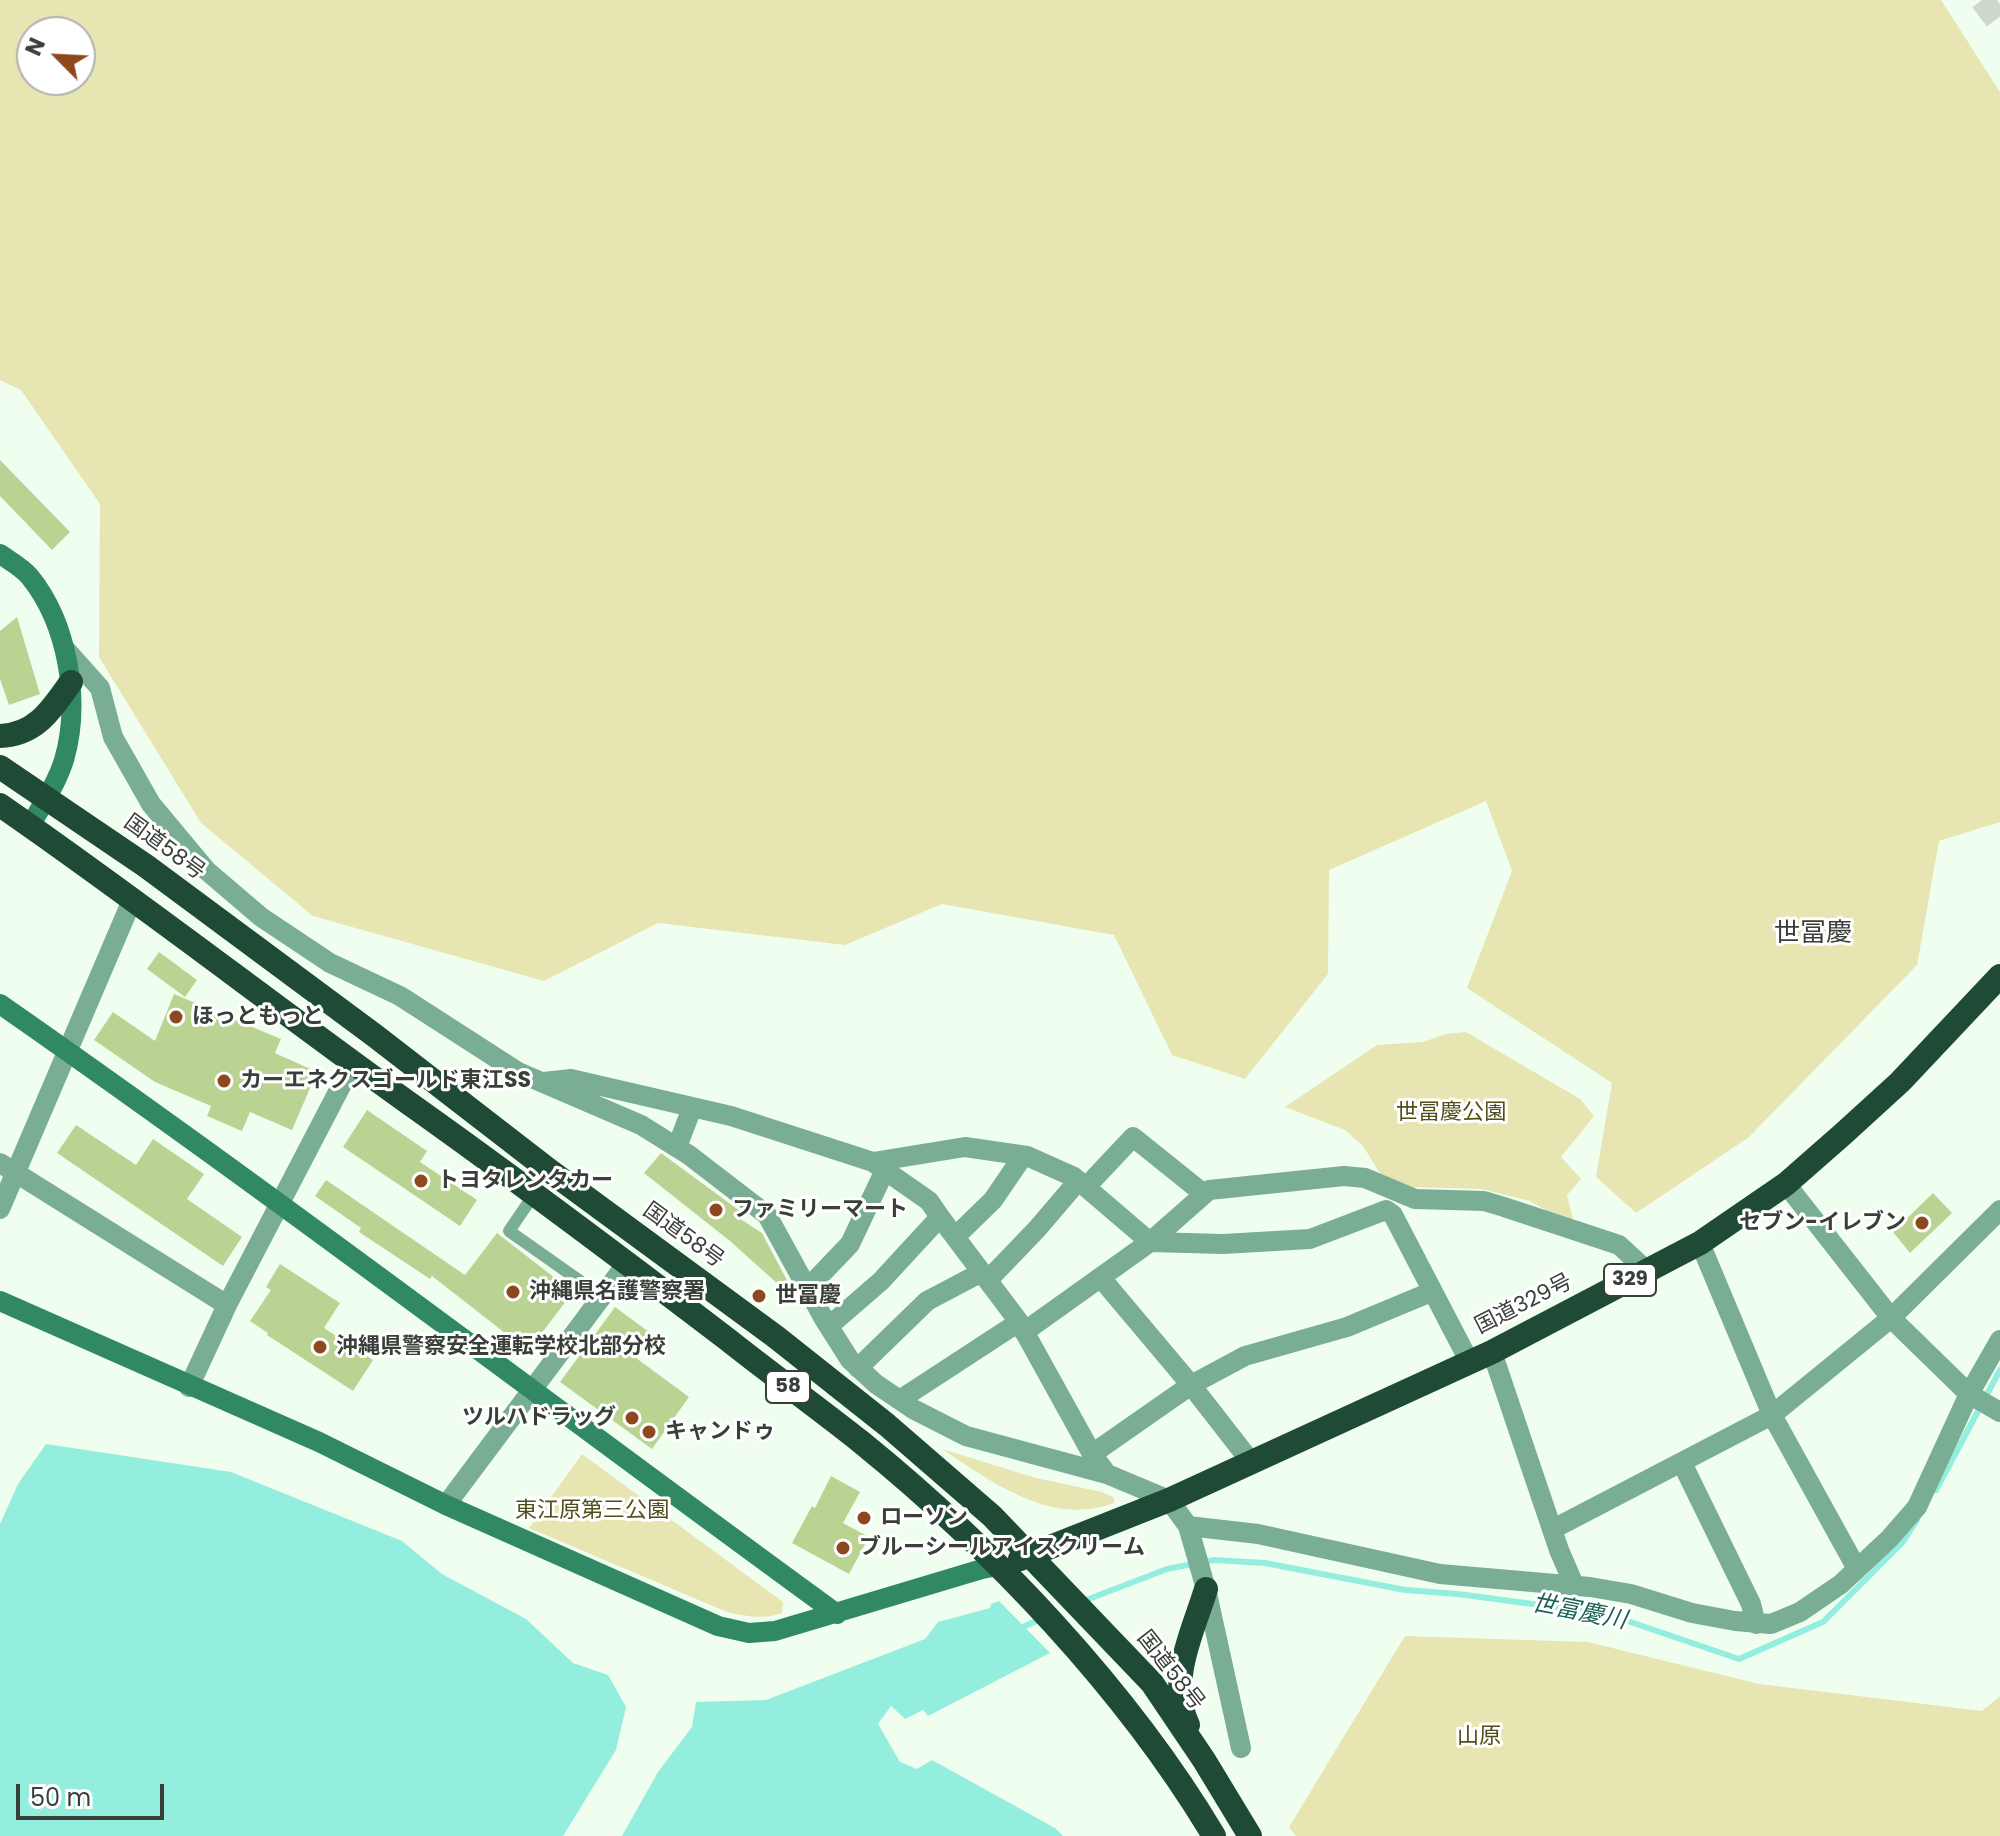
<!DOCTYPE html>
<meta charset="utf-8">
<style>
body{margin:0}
#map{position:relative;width:2000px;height:1836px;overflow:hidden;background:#f0feef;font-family:Poppins,sans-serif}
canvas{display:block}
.north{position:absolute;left:16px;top:16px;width:80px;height:80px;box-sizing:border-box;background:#fff;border:2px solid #b0b2b0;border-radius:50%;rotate:294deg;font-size:22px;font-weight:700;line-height:32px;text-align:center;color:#393f39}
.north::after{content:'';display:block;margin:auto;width:28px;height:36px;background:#8d481d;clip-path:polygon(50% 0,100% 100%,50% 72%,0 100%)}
.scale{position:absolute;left:16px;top:1784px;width:148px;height:36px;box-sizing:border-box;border:4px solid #393f39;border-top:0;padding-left:10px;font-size:24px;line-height:28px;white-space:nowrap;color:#393f39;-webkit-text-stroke:6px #fff;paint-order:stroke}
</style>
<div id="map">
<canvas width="2000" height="1836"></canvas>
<div class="north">N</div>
<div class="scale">50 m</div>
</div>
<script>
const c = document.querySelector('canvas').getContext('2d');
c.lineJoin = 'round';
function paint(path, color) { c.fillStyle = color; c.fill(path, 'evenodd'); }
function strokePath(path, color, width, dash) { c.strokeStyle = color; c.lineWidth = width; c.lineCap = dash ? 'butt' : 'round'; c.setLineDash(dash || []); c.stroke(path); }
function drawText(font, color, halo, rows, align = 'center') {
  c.font = font + ' Poppins,"Noto Sans JP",sans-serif'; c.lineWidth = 6; c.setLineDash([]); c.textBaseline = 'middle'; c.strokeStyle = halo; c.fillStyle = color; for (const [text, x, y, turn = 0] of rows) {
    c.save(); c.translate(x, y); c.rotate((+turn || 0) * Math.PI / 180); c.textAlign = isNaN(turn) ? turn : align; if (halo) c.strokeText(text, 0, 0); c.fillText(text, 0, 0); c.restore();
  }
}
paint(new Path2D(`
 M 0,0 L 1941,0 L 2000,92 L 2000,822 L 1939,841 L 1917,965 L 1749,1137 L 1636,1213 L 1596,1177 L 1612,1083 L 1467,988 L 1512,871 L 1486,801 L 1329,870 L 1328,974 L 1245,1079 L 1172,1055 L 1114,935 L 942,904 L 845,945 L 658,923 L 544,981 L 313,916 L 201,823 L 99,657 L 100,504 L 21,390 L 0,380 ZM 32,32 L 80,32 L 80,80 L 32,80 Z
 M 1466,1032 L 1580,1099 L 1594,1116 L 1561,1157 L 1581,1179 L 1567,1195 L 1575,1227 L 1530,1201 L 1481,1189 L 1412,1187 L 1381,1175 L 1363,1146 L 1345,1130 L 1285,1107 L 1377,1045 L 1423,1042 L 1446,1034 Z
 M 942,1449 L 1036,1478 L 1102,1492 L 1114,1498 L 1114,1503 C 1051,1527 992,1482 942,1449 Z
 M 582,1454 L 783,1602 L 782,1613 C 764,1620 745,1616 727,1612 L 529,1528 Z
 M 1405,1636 L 1588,1642 L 1759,1684 L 1982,1711 L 2000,1696 L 2000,1836 L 1296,1836 L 1289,1827 Z`), '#e7e5b2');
paint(new Path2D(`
 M 46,1444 L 231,1472 L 402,1541 L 442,1574 L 526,1619 L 573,1663 L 608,1675 L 626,1707 L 616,1750 L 563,1836 L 0,1836 L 0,1524 L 18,1484 Z
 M 999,1601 L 1050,1653 L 928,1716 L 923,1710 L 905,1719 L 891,1706 L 878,1724 L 900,1762 L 917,1769 L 932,1760 L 1055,1828 L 1063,1836 L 622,1836 L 658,1772 L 692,1727 L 696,1702 L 766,1700 L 925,1639 L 938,1622 L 990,1608 L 991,1604 Z`), '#94eedd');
strokePath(new Path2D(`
 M 1936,1490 L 2000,1370
 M 1081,1602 L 1167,1569 L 1214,1560 L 1265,1563 L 1405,1590 L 1458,1594 L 1607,1614 L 1739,1659 L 1823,1622 L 1902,1543 L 1917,1520
 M 1025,1626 L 1041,1619`), '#94eedd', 6);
paint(new Path2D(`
 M 0,460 L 70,532 L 52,550 L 0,496 Z
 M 17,617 L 40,694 L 9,705 L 0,679 L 0,631 Z
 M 159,952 L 197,980 L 185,997 L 147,969 Z
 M 174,994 L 281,1039 L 275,1053 L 317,1072 L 292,1130 L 250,1112 L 242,1131 L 207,1116 L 211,1106 L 155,1082 L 94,1040 L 113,1012 L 155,1041 Z
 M 367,1110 L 427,1151 L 420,1162 L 477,1200 L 460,1226 L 343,1147 Z
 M 76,1125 L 136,1165 L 153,1139 L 204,1174 L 187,1199 L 242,1237 L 223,1266 L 57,1153 Z
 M 661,1153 L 740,1211 L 736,1216 L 762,1233 L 799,1303 L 730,1241 L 644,1173 Z
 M 326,1180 L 465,1275 L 497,1233 L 573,1292 L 528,1351 L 432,1276 L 430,1279 L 359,1232 L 361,1228 L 315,1196 Z
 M 1933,1193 L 1952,1213 L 1910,1253 L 1893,1232 Z
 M 280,1264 L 340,1303 L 324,1328 L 373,1360 L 353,1391 L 267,1335 L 268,1333 L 250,1321 L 271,1290 L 266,1287 Z
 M 615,1307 L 649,1332 L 632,1355 L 689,1397 L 652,1449 L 560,1382 Z
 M 831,1476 L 860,1492 L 843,1523 L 869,1537 L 849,1574 L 792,1543 L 812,1506 L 815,1508 Z`), '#bbd392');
strokePath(new Path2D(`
 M 1982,0 L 2000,24`), '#cbd8cb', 24, [24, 12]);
strokePath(new Path2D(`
 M 537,1190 L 509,1231 L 580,1281`), '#7aae94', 12);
strokePath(new Path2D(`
 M 66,650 L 100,688 L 113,737 L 151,804 L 206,870 L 261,917 L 330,963 L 400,996 L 518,1072 L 641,1125 L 689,1155 L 767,1215 L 824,1319 L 850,1360 L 876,1384 L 913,1409 L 966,1436 L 1107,1474 L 1169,1500 L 1188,1526 L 1206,1589 L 1241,1748
 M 544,1082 L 571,1079 L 731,1116 L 873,1162 L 929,1201 L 940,1217 L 1019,1322 L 1092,1454 L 1107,1474
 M 677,1147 L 692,1108
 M 873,1162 L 965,1147 L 1027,1156 L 1074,1177 L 1150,1242 L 1223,1244 L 1310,1239 L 1386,1210 L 1393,1215 L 1469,1361
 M 0,1163 L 227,1305
 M 1786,1184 L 1891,1318 L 1969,1394 L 2000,1412
 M 1086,1187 L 1133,1137 L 1204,1194
 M 0,1209 L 133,898
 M 955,1237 L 993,1200 L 1023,1156
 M 1700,1243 L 1772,1415 L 1857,1569
 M 1101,1278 L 1191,1385 L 1251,1462
 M 988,1280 L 1037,1229 L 1078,1181
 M 807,1289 L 850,1244 L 885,1170
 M 829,1326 L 881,1281 L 940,1217
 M 1024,1332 L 1150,1242 L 1209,1190 L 1344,1176 L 1365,1178 L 1415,1199 L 1484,1201 L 1504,1207 L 1619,1245 L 1646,1270
 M 1492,1352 L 1559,1550 L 1575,1587
 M 858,1368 L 927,1301 L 982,1272
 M 189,1387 L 227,1305 L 353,1063
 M 901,1399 L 1019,1322
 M 1092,1454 L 1191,1385 L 1245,1356 L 1347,1327 L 1431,1292
 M 1682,1463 L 1751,1604 L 1756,1624
 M 446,1505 L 627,1263
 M 1188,1526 L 1258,1534 L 1440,1574 L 1590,1587 L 1631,1594 L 1692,1613 L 1735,1621 L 1771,1624 L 1800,1612 L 1841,1584 L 1889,1539 L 1917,1507 L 1969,1394 L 2000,1340
 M 1553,1529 L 1772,1415 L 1891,1318 L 2000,1210`), '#7aae94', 20);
strokePath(new Path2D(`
 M 0,554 C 10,561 22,567 30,577 C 68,624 81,702 64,760 C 57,783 42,805 30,826
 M 0,1004 C 283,1201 558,1411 837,1614
 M 0,1301 L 319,1442 L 446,1505 L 718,1626 L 749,1633 L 775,1631 L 982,1569 L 998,1566`), '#318964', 20);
strokePath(new Path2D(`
 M 0,736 C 36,735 52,709 71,682
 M 0,767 L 146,866 L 374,1035 L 550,1171 L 776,1337 L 887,1425 L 992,1516 L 1152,1683 L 1204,1760 L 1250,1836
 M 0,805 C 139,901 272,1005 410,1104 C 517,1180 622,1259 727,1339 C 771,1374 817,1407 861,1442 C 993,1549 1127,1690 1214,1836
 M 1020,1559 L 1169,1500 L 1492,1352 L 1700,1243 L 1786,1184 L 1843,1134 L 1900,1082 L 2000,976
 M 1188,1725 C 1167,1681 1193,1632 1206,1589`), '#1e4a36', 24);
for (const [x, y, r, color] of [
 [176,1017,8,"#8d481d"],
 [224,1081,8,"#8d481d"],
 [421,1181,8,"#8d481d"],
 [716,1210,8,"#8d481d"],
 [1922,1223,8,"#8d481d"],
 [513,1292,8,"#8d481d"],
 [759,1296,8,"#8d481d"],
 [320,1347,8,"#8d481d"],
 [632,1418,8,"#8d481d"],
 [649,1432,8,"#8d481d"],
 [864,1518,8,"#8d481d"],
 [843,1548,8,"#8d481d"]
]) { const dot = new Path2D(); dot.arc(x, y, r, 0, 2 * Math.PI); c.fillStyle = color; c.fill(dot); strokePath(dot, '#fff', 3); }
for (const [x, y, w] of [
 [1630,1280,52],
 [788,1387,44]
]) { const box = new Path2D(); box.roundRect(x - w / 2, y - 16, w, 32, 6); c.fillStyle = '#fff'; c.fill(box); strokePath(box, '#393f39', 2); }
drawText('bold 20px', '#393f39', null, [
 ["329",1630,1280],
 ["58",788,1387]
]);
drawText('22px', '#393f39', '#fff', [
 ["国道58号",164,848,36],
 ["国道58号",683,1236,36],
 ["国道329号",1524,1305,-27],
 ["国道58号",1170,1671,52]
]);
drawText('bold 22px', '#393f39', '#fff', [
 ["ほっともっと",192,1017],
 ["カーエネクスゴールド東江SS",240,1081],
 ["トヨタレンタカー",437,1181],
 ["ファミリーマート",732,1210],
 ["セブン-イレブン",1906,1223,"right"],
 ["沖縄県名護警察署",529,1292],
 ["世冨慶",775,1296],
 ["沖縄県警察安全運転学校北部分校",336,1347],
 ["ツルハドラッグ",616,1418,"right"],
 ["キャンドゥ",665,1432],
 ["ローソン",880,1518],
 ["ブルーシールアイスクリーム",859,1548]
], 'left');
drawText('22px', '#514e1a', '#fff', [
 ["世冨慶公園",1451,1113],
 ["東江原第三公園",592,1511],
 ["山原",1479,1737]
]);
drawText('italic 24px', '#196257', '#fff', [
 ["世富慶川",1579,1613,11]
]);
drawText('26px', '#393f39', '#fff', [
 ["世冨慶",1813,934]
]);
</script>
